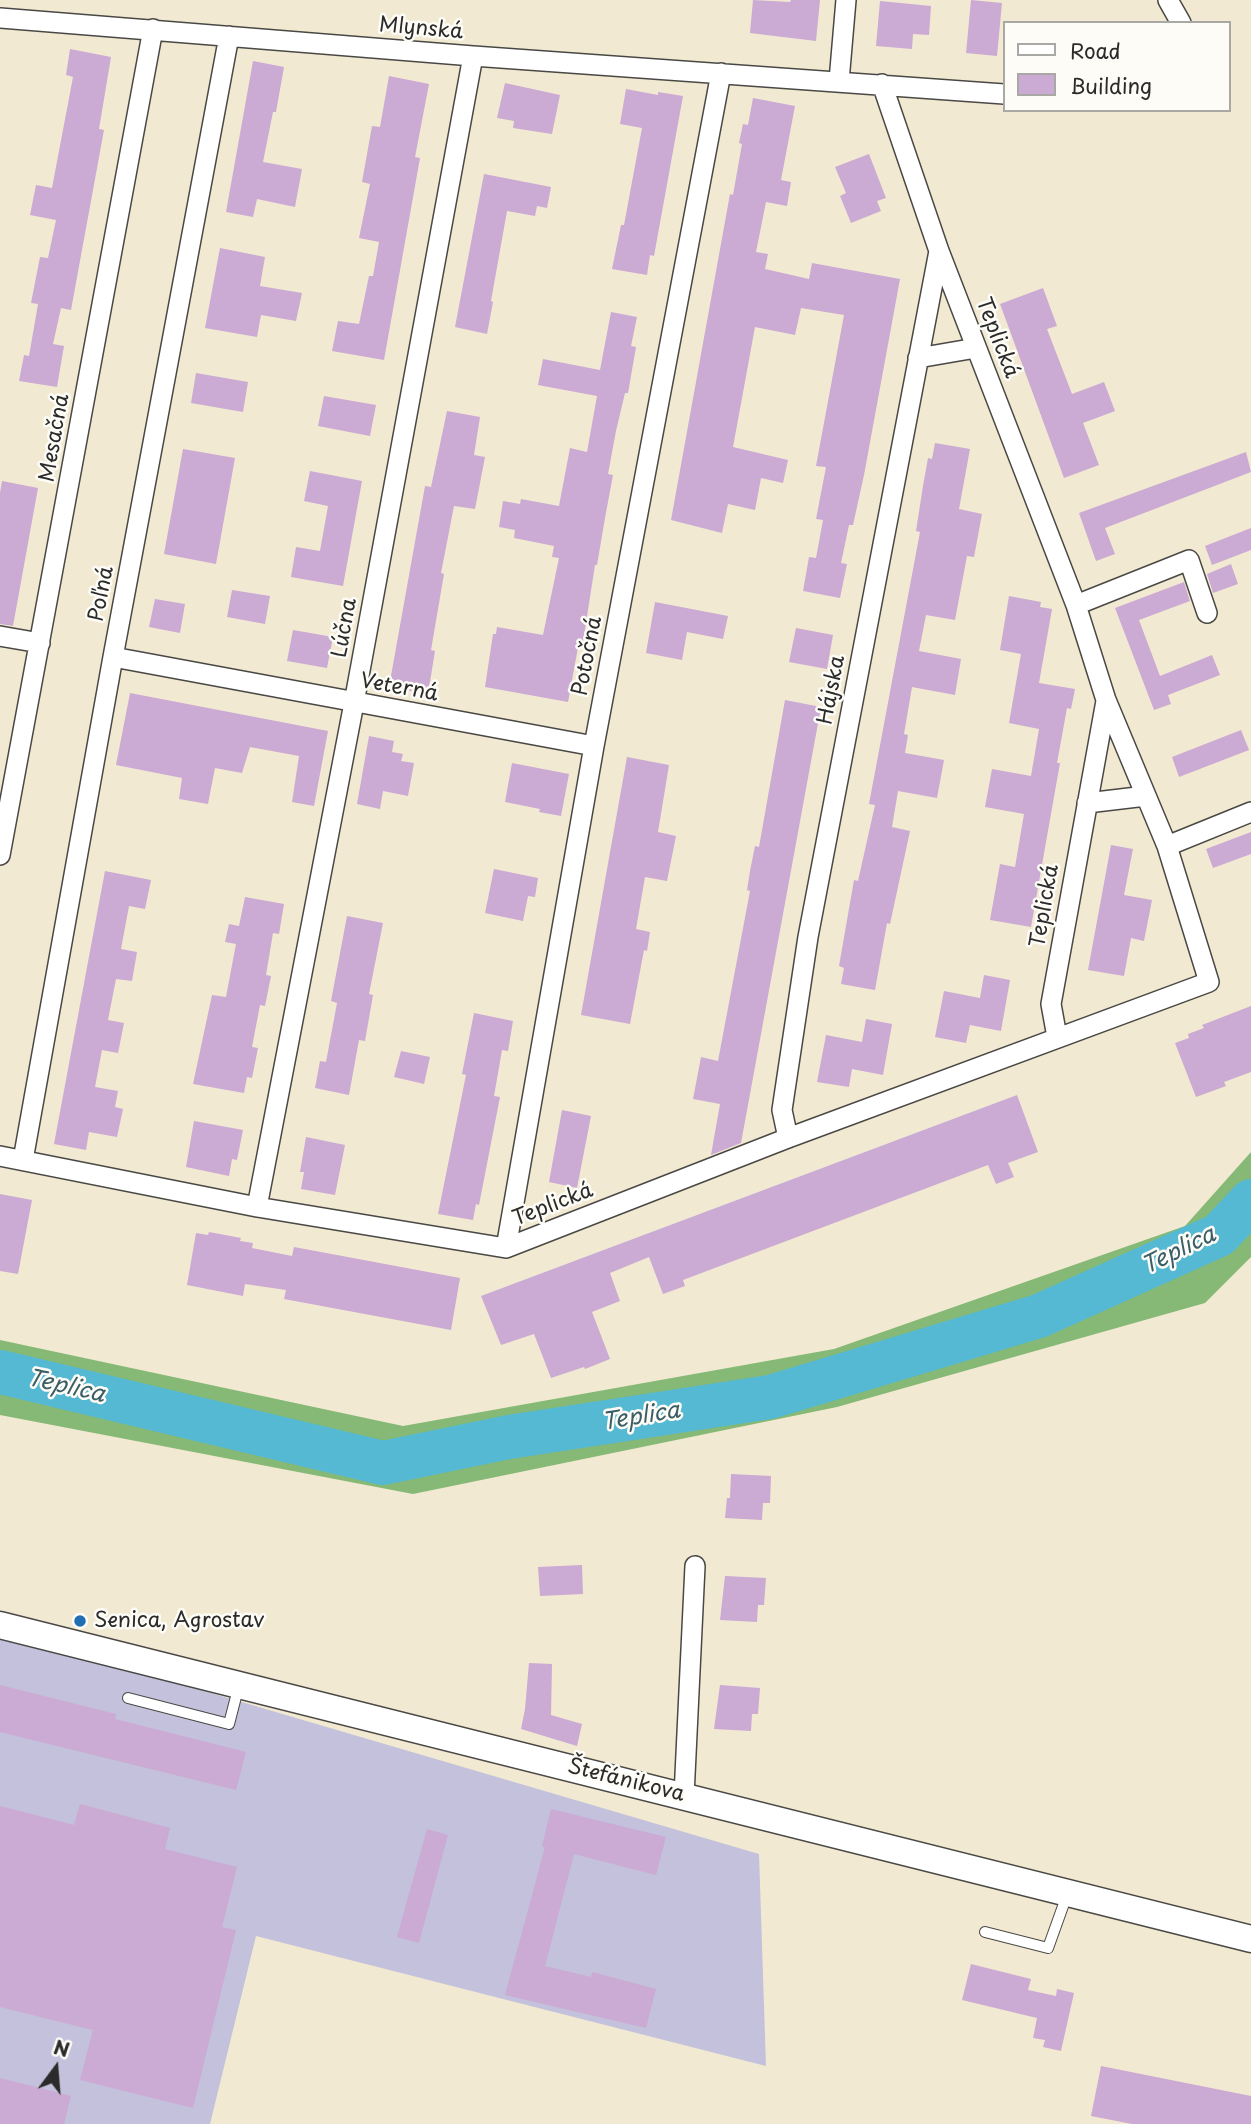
<!DOCTYPE html>
<meta charset="utf-8">
<style>
body{margin:0}
#map{position:relative;width:1251px;height:2124px;overflow:hidden;background:#f2e9d2;font-family:"Playpen Sans",sans-serif}
canvas{display:block}
.legend{position:absolute;left:1003px;top:21px;width:228px;height:91px;box-sizing:border-box;background:#fdfcf7;border:2px solid #a9a8a5;margin:0;padding:9px 12px;list-style:none;font-size:21px;color:#2b2b2b}
.legend li{display:flex;align-items:center;gap:14px;height:35px}
.legend b{width:35px;border:2px solid #a9a8a5}
.north{position:absolute;left:21px;top:2033px;width:70px;height:70px;-webkit-text-stroke:5px #fdfcf7;paint-order:stroke;rotate:16deg;font-size:19px;font-weight:700;line-height:28px;text-align:center;color:#2b2b2b}
.north::after{content:'';display:block;margin:auto;width:24px;height:32px;background:#2b2b2b;clip-path:polygon(50% 0,100% 100%,50% 72%,0 100%)}
</style>
<div id="map">
<canvas width="1251" height="2124"></canvas>
<ul class="legend">
<li><b style="height:9px;background:#fff"></b>Road</li>
<li><b style="height:19px;background:#cbaad3"></b>Building</li>
</ul>
<div class="north">N</div>
</div>
<script>
const c = document.querySelector('canvas').getContext('2d');
c.lineJoin = 'round';
function paint(path, color) { c.fillStyle = color; c.fill(path, 'evenodd'); }
function strokePath(path, color, width, dash) { c.strokeStyle = color; c.lineWidth = width; c.lineCap = dash ? 'butt' : 'round'; c.setLineDash(dash || []); c.stroke(path); }
function drawText(font, color, halo, rows, align = 'center') {
  c.font = font + ' "Playpen Sans",sans-serif'; c.lineWidth = 5; c.setLineDash([]); c.textBaseline = 'middle'; c.strokeStyle = halo; c.fillStyle = color; for (const [text, x, y, turn = 0] of rows) {
    c.save(); c.translate(x, y); c.rotate((+turn || 0) * Math.PI / 180); c.textAlign = isNaN(turn) ? turn : align; if (halo) c.strokeText(text, 0, 0); c.fillText(text, 0, 0); c.restore();
  }
}
paint(new Path2D(`
 M 0,1631 L 759,1854 L 766,2066 L 256,1936 L 210,2124 L 0,2124 Z`), '#c3c1db');
paint(new Path2D(`
 M 1251,1152 L 1251,1257 L 1205,1303 L 837,1407 L 413,1494 L 0,1415 L 0,1340 L 403,1426 L 834,1349 L 1185,1226 Z`), '#85b975');
strokePath(new Path2D(`
 M 0,1372 L 383,1463 L 509,1437 L 770,1397 L 1039,1316 L 1219,1235 L 1251,1201`), '#55b9d4', 44);
paint(new Path2D(`
 M 753,0 L 790,2 L 791,0 L 820,0 L 816,41 L 750,33 Z
 M 971,0 L 1002,3 L 997,56 L 966,53 Z
 M 880,1 L 931,6 L 929,35 L 913,34 L 912,49 L 876,46 Z
 M 70,49 L 111,57 L 99,129 L 104,130 L 71,310 L 61,308 L 53,344 L 64,346 L 57,387 L 19,381 L 24,355 L 29,356 L 38,304 L 31,303 L 40,257 L 48,258 L 56,220 L 30,215 L 36,185 L 52,188 L 73,77 L 66,75 Z
 M 253,61 L 284,67 L 276,112 L 273,112 L 263,162 L 302,169 L 295,207 L 257,199 L 253,217 L 226,212 Z
 M 389,76 L 429,84 L 415,157 L 420,158 L 384,360 L 332,351 L 338,321 L 359,324 L 369,276 L 373,276 L 379,242 L 359,238 L 370,184 L 362,182 L 372,126 L 380,127 Z
 M 505,83 L 560,95 L 552,134 L 513,128 L 514,121 L 497,118 Z
 M 626,89 L 658,95 L 658,92 L 683,96 L 654,256 L 650,255 L 647,275 L 612,269 L 621,225 L 624,225 L 642,128 L 620,124 Z
 M 753,98 L 795,106 L 781,180 L 791,182 L 787,206 L 766,202 L 756,252 L 768,254 L 765,269 L 809,279 L 812,263 L 900,279 L 864,475 L 853,525 L 849,525 L 841,563 L 847,564 L 840,598 L 803,591 L 809,557 L 816,558 L 823,520 L 816,519 L 826,467 L 816,466 L 844,315 L 801,308 L 795,335 L 755,327 L 733,447 L 788,460 L 783,483 L 761,478 L 755,510 L 728,504 L 722,533 L 671,520 L 730,194 L 733,195 L 742,144 L 739,143 L 743,124 L 748,125 Z
 M 869,154 L 886,198 L 877,201 L 881,211 L 851,223 L 840,196 L 846,193 L 835,167 Z
 M 484,174 L 551,187 L 547,208 L 537,206 L 535,216 L 507,211 L 491,301 L 493,302 L 487,334 L 455,327 Z
 M 220,248 L 265,257 L 260,286 L 302,293 L 296,321 L 261,315 L 257,337 L 205,328 Z
 M 1043,288 L 1057,326 L 1047,329 L 1072,394 L 1104,382 L 1115,411 L 1083,423 L 1099,465 L 1064,478 L 1000,304 Z
 M 611,312 L 637,317 L 631,346 L 636,347 L 628,393 L 625,393 L 616,431 L 608,474 L 613,475 L 605,518 L 597,565 L 595,565 L 583,642 L 579,642 L 568,702 L 485,687 L 493,634 L 496,634 L 497,627 L 543,635 L 559,558 L 552,557 L 554,546 L 514,538 L 515,530 L 499,527 L 503,501 L 520,504 L 521,499 L 559,506 L 570,448 L 587,452 L 597,396 L 538,385 L 543,359 L 600,370 Z
 M 196,373 L 248,382 L 243,412 L 191,403 Z
 M 324,396 L 376,405 L 370,436 L 318,426 Z
 M 447,411 L 480,417 L 474,455 L 485,457 L 475,509 L 454,506 L 441,573 L 444,574 L 431,650 L 435,651 L 428,694 L 389,687 L 425,486 L 431,487 Z
 M 935,443 L 970,449 L 959,509 L 982,514 L 974,557 L 967,556 L 955,620 L 926,615 L 919,651 L 961,659 L 955,695 L 912,687 L 904,734 L 908,735 L 905,753 L 944,760 L 937,798 L 898,791 L 892,827 L 910,831 L 890,924 L 887,923 L 875,990 L 841,984 L 844,968 L 839,966 L 854,880 L 858,881 L 875,805 L 869,804 L 920,532 L 916,531 L 923,486 L 928,458 L 932,459 Z
 M 183,449 L 235,458 L 216,564 L 164,554 Z
 M 1246,452 L 1251,472 L 1105,528 L 1115,554 L 1096,561 L 1079,513 Z
 M 310,471 L 362,481 L 343,586 L 291,577 L 296,547 L 320,551 L 328,506 L 304,501 Z
 M 2,481 L 38,488 L 13,626 L 0,624 L 0,493 Z
 M 1251,528 L 1251,550 L 1212,565 L 1205,546 Z
 M 1231,564 L 1238,584 L 1213,593 L 1207,574 Z
 M 1184,582 L 1190,601 L 1139,620 L 1160,676 L 1212,655 L 1220,675 L 1168,695 L 1171,704 L 1154,710 L 1115,608 Z
 M 232,590 L 270,596 L 265,624 L 227,617 Z
 M 1009,596 L 1041,602 L 1040,607 L 1052,609 L 1039,683 L 1075,689 L 1071,709 L 1067,708 L 1057,763 L 1060,763 L 1031,927 L 990,920 L 1000,864 L 1015,867 L 1024,814 L 985,807 L 992,769 L 1031,776 L 1039,729 L 1009,723 L 1021,654 L 1000,650 Z
 M 155,599 L 185,604 L 180,633 L 149,627 Z
 M 655,602 L 728,616 L 723,639 L 687,632 L 682,660 L 646,653 Z
 M 796,628 L 833,635 L 827,669 L 789,662 Z
 M 293,630 L 333,637 L 327,668 L 287,661 Z
 M 130,693 L 328,731 L 314,806 L 292,802 L 299,756 L 250,747 L 242,773 L 215,768 L 208,804 L 179,799 L 182,778 L 116,765 Z
 M 785,700 L 821,707 L 741,1143 L 711,1155 L 720,1104 L 693,1099 L 701,1057 L 718,1061 L 750,891 L 747,890 L 750,871 L 755,846 L 759,847 Z
 M 1241,730 L 1249,750 L 1179,777 L 1172,757 Z
 M 369,736 L 394,741 L 392,752 L 403,754 L 401,761 L 414,763 L 408,796 L 383,791 L 380,809 L 357,804 Z
 M 627,757 L 669,765 L 658,832 L 676,836 L 667,881 L 645,877 L 636,929 L 650,932 L 647,951 L 644,950 L 630,1024 L 581,1015 Z
 M 512,763 L 569,774 L 561,816 L 539,812 L 540,809 L 505,802 Z
 M 1251,832 L 1251,854 L 1213,868 L 1206,849 Z
 M 1111,845 L 1133,849 L 1124,895 L 1152,900 L 1144,941 L 1131,938 L 1124,976 L 1088,970 Z
 M 494,869 L 538,878 L 535,897 L 528,896 L 523,921 L 485,913 Z
 M 105,871 L 151,880 L 145,909 L 129,906 L 121,949 L 137,952 L 132,981 L 116,979 L 108,1020 L 124,1023 L 118,1053 L 102,1050 L 95,1087 L 118,1091 L 115,1107 L 123,1109 L 117,1137 L 89,1132 L 86,1150 L 54,1144 Z
 M 245,897 L 284,904 L 279,934 L 273,933 L 266,975 L 271,976 L 265,1006 L 260,1005 L 252,1047 L 258,1048 L 252,1078 L 247,1077 L 244,1093 L 193,1084 L 212,995 L 226,997 L 236,944 L 225,942 L 229,924 L 239,926 Z
 M 347,916 L 383,923 L 369,994 L 373,995 L 365,1041 L 359,1040 L 349,1095 L 315,1088 L 320,1061 L 326,1062 L 337,1003 L 331,1001 Z
 M 984,975 L 1010,980 L 1001,1031 L 970,1025 L 966,1043 L 935,1037 L 944,991 L 980,998 Z
 M 1251,1006 L 1251,1072 L 1224,1082 L 1226,1086 L 1196,1097 L 1175,1043 L 1189,1038 L 1188,1034 L 1204,1028 L 1202,1025 Z
 M 474,1013 L 513,1021 L 508,1051 L 502,1050 L 494,1096 L 500,1097 L 479,1205 L 476,1204 L 473,1220 L 438,1214 L 466,1075 L 462,1074 Z
 M 866,1019 L 892,1024 L 883,1075 L 852,1069 L 849,1087 L 817,1082 L 826,1035 L 862,1042 Z
 M 401,1051 L 430,1057 L 424,1084 L 394,1077 Z
 M 1017,1095 L 1038,1152 L 1008,1163 L 1014,1177 L 996,1184 L 988,1165 L 683,1280 L 685,1286 L 663,1294 L 649,1257 L 610,1273 L 620,1301 L 592,1312 L 610,1359 L 585,1369 L 584,1367 L 551,1378 L 534,1334 L 501,1345 L 481,1296 Z
 M 562,1110 L 591,1116 L 577,1188 L 549,1182 Z
 M 194,1121 L 243,1130 L 237,1160 L 232,1159 L 229,1176 L 186,1167 Z
 M 306,1137 L 345,1145 L 335,1195 L 301,1189 L 304,1172 L 300,1172 Z
 M 0,1194 L 32,1200 L 18,1274 L 0,1271 Z
 M 209,1232 L 241,1238 L 240,1241 L 253,1243 L 252,1248 L 292,1256 L 294,1247 L 460,1278 L 451,1330 L 284,1299 L 286,1290 L 245,1284 L 243,1296 L 187,1285 L 196,1233 L 208,1235 Z
 M 731,1474 L 771,1476 L 770,1503 L 763,1503 L 762,1520 L 725,1518 L 727,1498 L 730,1498 Z
 M 582,1565 L 583,1594 L 540,1596 L 538,1567 Z
 M 725,1576 L 766,1578 L 764,1605 L 758,1605 L 757,1622 L 720,1620 Z
 M 529,1663 L 552,1664 L 551,1715 L 582,1724 L 577,1746 L 521,1729 L 525,1709 Z
 M 0,1685 L 116,1714 L 115,1719 L 246,1752 L 236,1790 L 0,1732 Z
 M 720,1685 L 760,1688 L 758,1714 L 752,1714 L 751,1731 L 714,1729 Z
 M 80,1804 L 170,1828 L 165,1849 L 237,1867 L 222,1927 L 236,1930 L 193,2108 L 80,2080 L 93,2030 L 0,2007 L 0,1806 L 74,1825 Z
 M 551,1809 L 666,1837 L 656,1875 L 574,1854 L 545,1966 L 591,1977 L 592,1972 L 656,1989 L 646,2028 L 505,1995 L 545,1847 L 542,1846 Z
 M 427,1829 L 448,1835 L 419,1943 L 397,1937 Z
 M 971,1964 L 1031,1979 L 1028,1990 L 1056,1996 L 1057,1989 L 1074,1993 L 1061,2051 L 1043,2047 L 1045,2040 L 1033,2038 L 1037,2018 L 962,2000 Z
 M 1101,2066 L 1251,2096 L 1251,2124 L 1132,2124 L 1091,2116 Z
 M 0,2078 L 71,2096 L 64,2124 L 0,2124 Z`), '#cbaad3');
const lane = new Path2D(`
 M 128,1698 L 229,1724 L 239,1685
 M 985,1932 L 1048,1948 L 1067,1895`);
const street = new Path2D(`
 M 1168,0 L 1181,23
 M 0,18 L 473,56 L 1004,94
 M 839,81 L 846,0
 M 918,358 L 976,348
 M 1076,605 L 1189,560 L 1207,613
 M 0,636 L 40,643
 M 113,657 L 594,746
 M 1087,803 L 1146,796
 M 1167,846 L 1251,812
 M 0,855 L 153,29
 M 1057,1037 L 1051,1004 L 1106,701
 M 788,1138 L 782,1110 L 808,937 L 939,251
 M 0,1156 L 257,1207 L 506,1248 L 788,1138 L 1209,982 L 1167,846 L 1106,700 L 1076,605 L 939,251 L 882,84
 M 23,1160 L 113,657 L 229,36
 M 257,1207 L 354,703 L 473,56
 M 506,1248 L 594,746 L 721,73
 M 684,1796 L 695,1566`);
const secondary = new Path2D(`
 M 0,1625 L 1251,1939`);
strokePath(lane, '#494844', 12);
strokePath(street, '#494844', 22);
strokePath(secondary, '#494844', 29);
strokePath(lane, '#fff', 10);
strokePath(street, '#fff', 19);
strokePath(secondary, '#fff', 26);
for (const [x, y, r, color] of [
 [80,1621,7,"#1f6fb2"]
]) { const dot = new Path2D(); dot.arc(x, y, r, 0, 2 * Math.PI); c.fillStyle = color; c.fill(dot); strokePath(dot, '#fdfcf7', 2.5); }
drawText('21px', '#2b2b2b', '#fdfcf7', [
 ["Mlynská",421,29,5],
 ["Teplická",997,338,69],
 ["Mesačná",55,438,-80],
 ["Poľná",102,594,-79],
 ["Lúčna",345,628,-80],
 ["Potočná",588,656,-79],
 ["Veterná",399,688,10],
 ["Hájska",832,690,-79],
 ["Teplická",1045,906,-80],
 ["Teplická",553,1205,-21],
 ["Štefánikova",626,1781,14]
]);
drawText('21px', '#2b2b2b', '#fdfcf7', [
 ["Senica, Agrostav",94,1621]
], 'left');
drawText('italic 23px', '#3a5d66', '#fdfcf7', [
 ["Teplica",1179,1251,-26],
 ["Teplica",66,1387,13],
 ["Teplica",641,1417,-9]
]);
</script>
